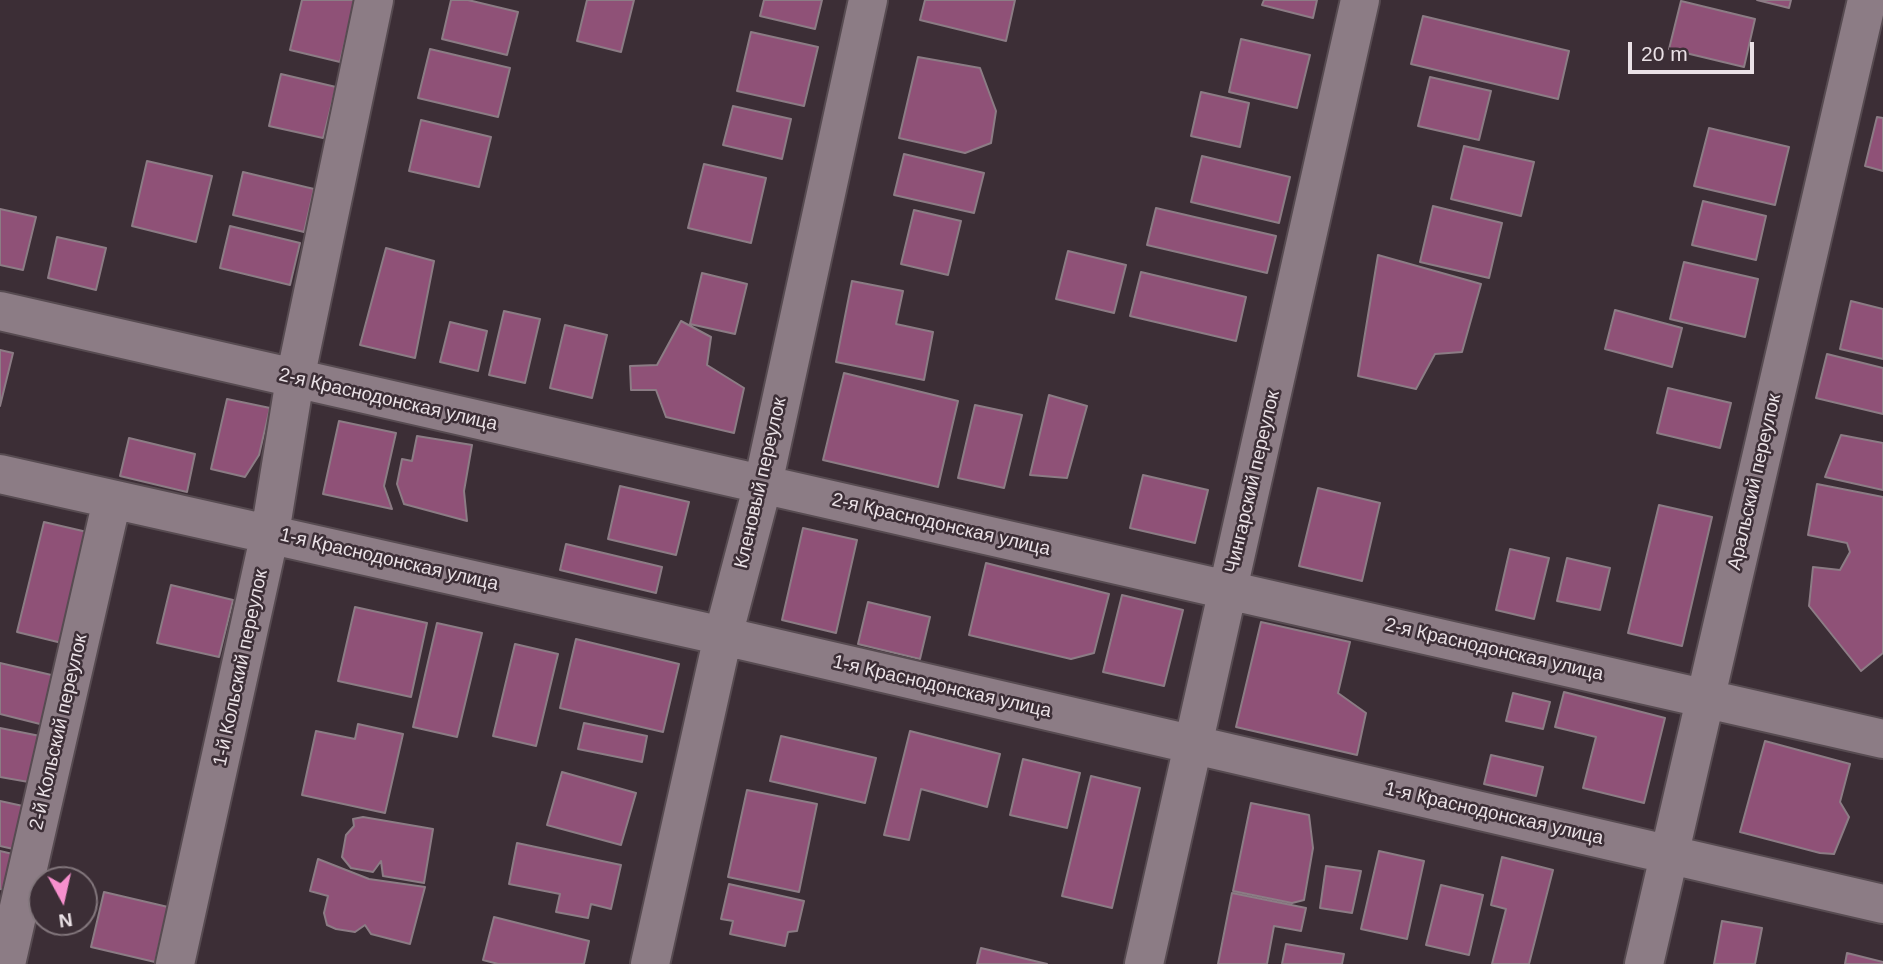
<!DOCTYPE html>
<meta charset="utf-8">
<style>
body{margin:0}
#map{position:relative;width:1883px;height:964px;overflow:hidden;background:#3c2e36;font-family:Helvetica,sans-serif}
canvas{display:block}
.north{position:absolute;left:28px;top:866px;width:70px;height:70px;box-sizing:border-box;background:#3c2e36;border:2px solid #82767c;border-radius:50%;rotate:172deg;font-size:19px;font-weight:700;line-height:28px;text-align:center;color:#eae1e6}
.north::after{content:'';display:block;margin:auto;width:24px;height:32px;background:#f790ce;clip-path:polygon(50% 0,100% 100%,50% 72%,0 100%)}
.scale{position:absolute;left:1628px;top:42px;width:126px;height:32px;box-sizing:border-box;border:4px solid #eae1e6;border-top:0;padding-left:9px;font-size:21px;line-height:24px;white-space:nowrap;color:#eae1e6;-webkit-text-stroke:5px #3c2e36;paint-order:stroke}
</style>
<div id="map">
<canvas width="1883" height="964"></canvas>
<div class="north">N</div>
<div class="scale">20 m</div>
</div>
<script>
const c = document.querySelector('canvas').getContext('2d');
c.lineJoin = 'round';
function paint(path, color) { c.fillStyle = color; c.fill(path, 'evenodd'); }
function strokePath(path, color, width, dash) { c.strokeStyle = color; c.lineWidth = width; c.lineCap = dash ? 'butt' : 'round'; c.setLineDash(dash || []); c.stroke(path); }
function drawText(font, color, halo, rows, align = 'center') {
  c.font = font + ' Helvetica,sans-serif'; c.lineWidth = 5; c.setLineDash([]); c.textBaseline = 'middle'; c.strokeStyle = halo; c.fillStyle = color; for (const [text, x, y, turn = 0] of rows) {
    c.save(); c.translate(x, y); c.rotate((+turn || 0) * Math.PI / 180); c.textAlign = isNaN(turn) ? turn : align; if (halo) c.strokeText(text, 0, 0); c.fillText(text, 0, 0); c.restore();
  }
}
const building = new Path2D(`
 M 302,0 L 355,0 L 340,62 L 290,50 Z
 M 451,0 L 468,0 L 518,12 L 507,55 L 442,39 Z
 M 587,0 L 634,0 L 621,52 L 577,41 Z
 M 764,0 L 822,0 L 815,29 L 760,16 Z
 M 925,0 L 1015,0 L 1006,41 L 920,20 Z
 M 1264,0 L 1317,0 L 1313,18 L 1262,5 Z
 M 1757,0 L 1791,0 L 1789,8 Z
 M 1681,1 L 1755,19 L 1744,67 L 1669,49 Z
 M 1423,16 L 1569,51 L 1558,99 L 1411,64 Z
 M 751,32 L 818,47 L 804,106 L 737,91 Z
 M 1241,39 L 1310,55 L 1297,108 L 1229,92 Z
 M 430,49 L 510,68 L 498,117 L 418,98 Z
 M 918,57 L 980,68 L 996,111 L 991,143 L 965,153 L 899,138 Z
 M 281,74 L 336,87 L 323,138 L 269,126 Z
 M 1430,77 L 1491,91 L 1479,140 L 1418,126 Z
 M 1201,92 L 1249,103 L 1240,147 L 1191,136 Z
 M 733,106 L 791,119 L 782,159 L 723,145 Z
 M 1877,117 L 1883,118 L 1883,171 L 1865,166 Z
 M 421,120 L 491,137 L 479,187 L 409,171 Z
 M 1709,128 L 1789,147 L 1775,205 L 1694,186 Z
 M 1464,146 L 1534,162 L 1521,216 L 1451,199 Z
 M 904,154 L 984,173 L 974,213 L 894,195 Z
 M 1202,156 L 1290,177 L 1279,223 L 1191,202 Z
 M 147,161 L 212,176 L 196,242 L 132,226 Z
 M 704,164 L 766,178 L 751,243 L 688,228 Z
 M 243,172 L 314,189 L 304,232 L 233,215 Z
 M 1703,201 L 1766,216 L 1756,260 L 1692,245 Z
 M 1433,206 L 1502,223 L 1489,278 L 1420,262 Z
 M 1156,208 L 1276,236 L 1267,273 L 1147,245 Z
 M 0,209 L 36,217 L 23,270 L 0,265 Z
 M 914,210 L 961,221 L 948,275 L 901,264 Z
 M 230,226 L 300,243 L 290,285 L 220,268 Z
 M 57,237 L 106,248 L 96,290 L 48,278 Z
 M 386,248 L 434,261 L 415,358 L 360,345 Z
 M 1068,251 L 1126,265 L 1114,313 L 1056,299 Z
 M 1378,255 L 1481,284 L 1462,352 L 1435,354 L 1416,389 L 1358,376 Z
 M 1684,262 L 1758,279 L 1745,337 L 1670,319 Z
 M 1141,272 L 1246,297 L 1236,341 L 1130,316 Z
 M 702,273 L 747,284 L 735,334 L 690,324 Z
 M 852,281 L 903,291 L 896,324 L 933,332 L 924,380 L 836,362 Z
 M 1851,301 L 1883,309 L 1883,359 L 1840,349 Z
 M 1615,310 L 1682,328 L 1672,367 L 1605,349 Z
 M 504,311 L 540,319 L 525,383 L 489,375 Z
 M 681,321 L 711,337 L 707,365 L 744,388 L 734,433 L 666,417 L 656,390 L 631,390 L 630,366 L 657,365 Z
 M 450,322 L 487,331 L 478,371 L 440,362 Z
 M 565,325 L 607,335 L 592,398 L 550,388 Z
 M 0,350 L 13,353 L 0,406 Z
 M 1827,354 L 1883,368 L 1883,414 L 1816,398 Z
 M 844,373 L 958,401 L 938,487 L 823,460 Z
 M 1668,388 L 1731,403 L 1720,448 L 1657,433 Z
 M 1049,395 L 1087,406 L 1067,478 L 1030,475 Z
 M 227,399 L 270,408 L 259,455 L 245,477 L 211,469 Z
 M 975,405 L 1022,415 L 1004,488 L 958,478 Z
 M 339,421 L 396,433 L 384,486 L 392,509 L 323,494 Z
 M 1841,435 L 1883,443 L 1883,490 L 1825,477 Z
 M 417,436 L 472,445 L 464,491 L 467,521 L 404,504 L 397,484 L 402,459 L 412,461 Z
 M 129,438 L 195,454 L 187,492 L 120,476 Z
 M 1143,475 L 1208,490 L 1195,543 L 1130,528 Z
 M 1817,484 L 1883,497 L 1883,653 L 1861,671 L 1809,606 L 1813,567 L 1840,570 L 1850,552 L 1847,543 L 1808,535 Z
 M 620,486 L 689,502 L 676,555 L 608,539 Z
 M 1318,488 L 1380,503 L 1362,581 L 1299,566 Z
 M 1659,505 L 1712,517 L 1682,646 L 1628,633 Z
 M 44,522 L 100,535 L 74,646 L 17,632 Z
 M 803,528 L 857,540 L 836,633 L 782,620 Z
 M 566,544 L 662,567 L 656,593 L 560,570 Z
 M 1510,549 L 1549,558 L 1534,619 L 1496,610 Z
 M 1567,558 L 1610,568 L 1600,610 L 1557,601 Z
 M 986,563 L 1109,594 L 1094,653 L 1071,659 L 969,635 Z
 M 171,585 L 233,600 L 219,657 L 157,643 Z
 M 1122,595 L 1183,610 L 1164,686 L 1103,672 Z
 M 868,602 L 930,617 L 920,659 L 858,644 Z
 M 355,607 L 427,623 L 411,697 L 338,681 Z
 M 1261,622 L 1350,642 L 1338,693 L 1366,713 L 1357,755 L 1236,727 Z
 M 437,623 L 482,633 L 457,737 L 413,727 Z
 M 576,639 L 679,664 L 663,732 L 560,708 Z
 M 515,644 L 558,654 L 536,746 L 493,736 Z
 M 0,663 L 60,677 L 48,726 L 0,714 Z
 M 1564,692 L 1665,718 L 1644,803 L 1583,788 L 1596,737 L 1555,727 Z
 M 1513,693 L 1550,702 L 1543,729 L 1506,721 Z
 M 584,723 L 647,736 L 642,762 L 578,749 Z
 M 358,724 L 403,734 L 385,813 L 302,795 L 316,731 L 355,739 Z
 M 0,728 L 50,738 L 40,784 L 0,777 Z
 M 910,731 L 1000,754 L 987,807 L 921,789 L 909,840 L 884,835 Z
 M 781,736 L 876,758 L 865,803 L 770,781 Z
 M 1765,741 L 1850,764 L 1840,802 L 1849,817 L 1834,854 L 1820,853 L 1740,832 Z
 M 1491,755 L 1543,767 L 1536,796 L 1484,784 Z
 M 1023,759 L 1080,773 L 1067,828 L 1010,815 Z
 M 562,772 L 636,793 L 621,845 L 547,825 Z
 M 1091,776 L 1140,788 L 1112,908 L 1062,896 Z
 M 747,790 L 817,804 L 799,892 L 728,877 Z
 M 0,801 L 32,808 L 22,851 L 0,846 Z
 M 1251,803 L 1309,815 L 1313,848 L 1304,900 L 1292,903 L 1233,891 Z
 M 363,817 L 433,829 L 424,883 L 383,876 L 381,861 L 373,872 L 351,868 L 342,857 L 346,835 L 354,826 L 353,819 Z
 M 517,843 L 621,865 L 611,909 L 591,904 L 588,918 L 556,912 L 560,894 L 509,884 Z
 M 0,851 L 21,856 L 13,892 L 0,889 Z
 M 1379,851 L 1424,861 L 1407,939 L 1361,929 Z
 M 1502,857 L 1553,870 L 1529,964 L 1492,964 L 1506,909 L 1491,905 Z
 M 318,859 L 369,879 L 425,887 L 410,944 L 371,934 L 365,925 L 355,932 L 336,929 L 327,925 L 324,913 L 328,896 L 310,891 Z
 M 1326,866 L 1361,871 L 1352,913 L 1320,908 Z
 M 729,884 L 804,901 L 797,931 L 788,932 L 785,946 L 730,934 L 733,921 L 721,919 Z
 M 1441,885 L 1483,895 L 1469,955 L 1426,945 Z
 M 104,892 L 168,907 L 155,962 L 91,947 Z
 M 1232,893 L 1306,908 L 1301,931 L 1274,926 L 1267,964 L 1218,964 Z
 M 494,917 L 589,941 L 584,964 L 498,964 L 483,960 Z
 M 1722,921 L 1762,928 L 1755,964 L 1714,964 Z
 M 1286,944 L 1344,954 L 1342,964 L 1282,964 Z
 M 981,948 L 1047,964 L 977,964 Z
 M 1847,953 L 1883,962 L 1883,964 L 1845,964 Z`);
paint(building, '#8f5177');
strokePath(building, '#8c7c85', 2);
const minor = new Path2D(`
 M 0,311 L 1883,739
 M 0,474 L 723,636 L 1883,904
 M 6,964 L 112,500
 M 175,964 L 270,533 L 295,379 L 374,0
 M 650,964 L 723,636 L 763,484 L 868,0
 M 1144,964 L 1360,0
 M 1644,964 L 1867,0`);
strokePath(minor, '#574b51', 42);
strokePath(minor, '#8c7c85', 38);
drawText('19px', '#eae1e6', '#3c2e36', [
 ["2-я Краснодонская улица",388,400,13],
 ["Чингарский переулок",1253,482,-77],
 ["Аральский переулок",1755,482,-77],
 ["Кленовый переулок",761,483,-77],
 ["2-я Краснодонская улица",941,525,13],
 ["1-я Краснодонская улица",389,560,13],
 ["2-я Краснодонская улица",1494,650,13],
 ["1-й Кольский переулок",241,668,-78],
 ["1-я Краснодонская улица",942,687,13],
 ["2-й Кольский переулок",59,732,-77],
 ["1-я Краснодонская улица",1494,814,13]
]);
</script>
